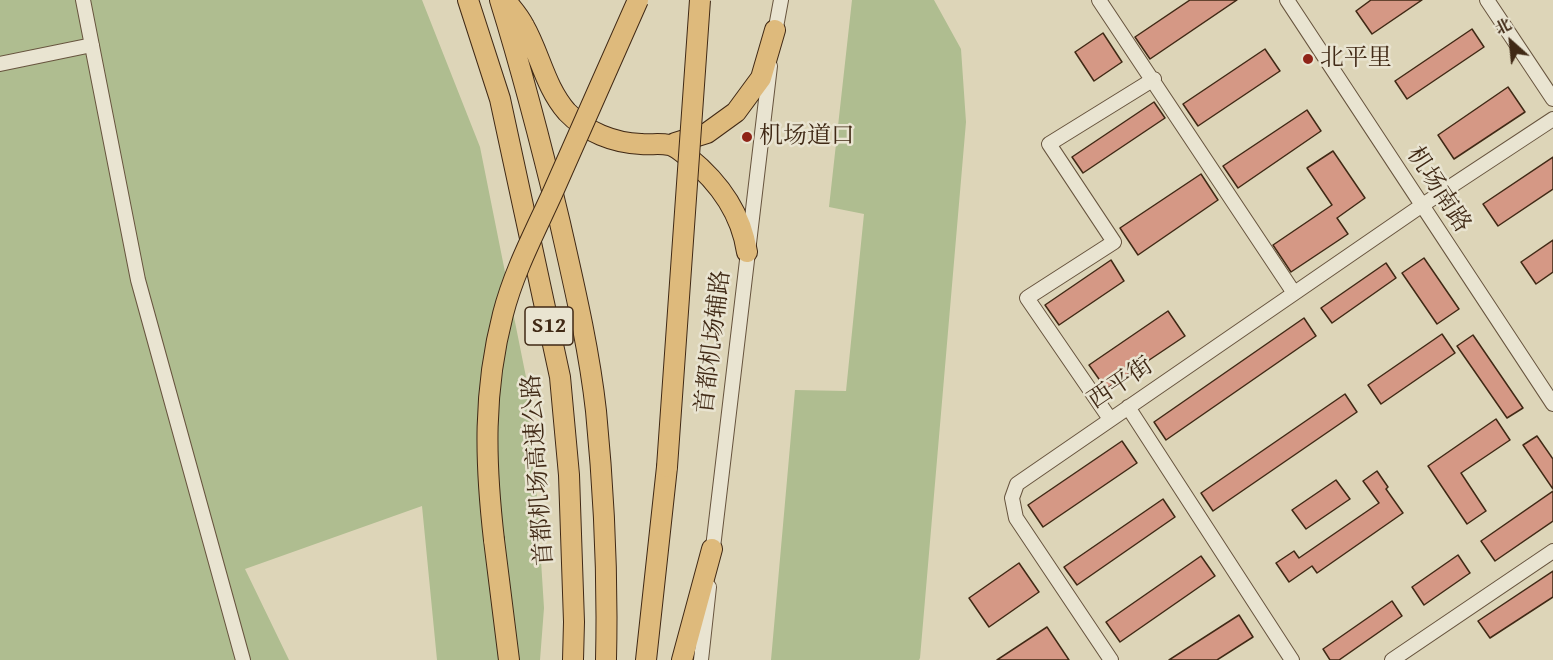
<!DOCTYPE html>
<meta charset="utf-8">
<style>
body{margin:0}
#map{position:relative;width:1553px;height:660px;overflow:hidden;background:#ddd5b8;font-family:"Gentium Book Plus","Noto Serif SC",serif}
canvas{display:block}
.north{position:absolute;left:1481px;top:12px;width:60px;height:60px;-webkit-text-stroke:4px #e9e4d1;paint-order:stroke;rotate:333deg;font-size:16px;font-weight:700;line-height:24px;text-align:center;color:#402915}
.north::after{content:'';display:block;margin:auto;width:21px;height:27px;background:#402915;clip-path:polygon(50% 0,100% 100%,50% 72%,0 100%)}
</style>
<div id="map">
<canvas width="1553" height="660"></canvas>
<div class="north">北</div>
</div>
<script>
const c = document.querySelector('canvas').getContext('2d');
c.lineJoin = 'round';
function paint(path, color) { c.fillStyle = color; c.fill(path, 'evenodd'); }
function strokePath(path, color, width, dash) { c.strokeStyle = color; c.lineWidth = width; c.lineCap = dash ? 'butt' : 'round'; c.setLineDash(dash || []); c.stroke(path); }
function drawText(font, color, halo, rows, align = 'center') {
  c.font = font + ' "Gentium Book Plus","Noto Serif SC",serif'; c.lineWidth = 5; c.setLineDash([]); c.textBaseline = 'middle'; c.strokeStyle = halo; c.fillStyle = color; for (const [text, x, y, turn = 0] of rows) {
    c.save(); c.translate(x, y); c.rotate((+turn || 0) * Math.PI / 180); c.textAlign = isNaN(turn) ? turn : align; if (halo) c.strokeText(text, 0, 0); c.fillText(text, 0, 0); c.restore();
  }
}
paint(new Path2D(`
 M 0,0 L 422,0 L 480,147 L 531,402 L 544,608 L 540,660 L 437,660 L 422,506 L 245,569 L 289,660 L 0,660 Z
 M 852,0 L 934,0 L 961,49 L 966,122 L 920,658 L 919,660 L 771,660 L 795,390 L 846,391 L 864,214 L 829,207 Z`), '#afbd90');
const building = new Path2D(`
 M 1190,0 L 1237,0 L 1150,59 L 1135,37 Z
 M 1371,0 L 1422,0 L 1372,34 L 1356,11 Z
 M 1472,29 L 1484,47 L 1407,99 L 1395,81 Z
 M 1103,33 L 1122,62 L 1094,81 L 1075,52 Z
 M 1265,49 L 1280,71 L 1198,126 L 1183,104 Z
 M 1508,87 L 1525,112 L 1454,159 L 1438,135 Z
 M 1154,102 L 1165,118 L 1083,173 L 1072,157 Z
 M 1307,110 L 1321,131 L 1238,188 L 1223,166 Z
 M 1333,151 L 1365,198 L 1337,218 L 1348,234 L 1291,272 L 1273,245 L 1332,205 L 1307,168 Z
 M 1553,157 L 1553,189 L 1498,226 L 1483,204 Z
 M 1201,174 L 1218,200 L 1138,255 L 1120,228 Z
 M 1553,240 L 1553,272 L 1536,284 L 1521,262 Z
 M 1424,258 L 1459,309 L 1437,324 L 1402,273 Z
 M 1111,260 L 1124,281 L 1059,325 L 1045,305 Z
 M 1386,263 L 1396,278 L 1332,323 L 1321,308 Z
 M 1168,311 L 1185,336 L 1106,389 L 1089,365 Z
 M 1304,318 L 1316,336 L 1166,440 L 1154,422 Z
 M 1442,334 L 1455,353 L 1381,404 L 1368,385 Z
 M 1473,335 L 1523,408 L 1507,418 L 1457,346 Z
 M 1345,394 L 1357,412 L 1213,511 L 1201,493 Z
 M 1496,419 L 1510,440 L 1461,473 L 1486,511 L 1467,524 L 1428,466 Z
 M 1537,436 L 1553,459 L 1553,489 L 1523,445 Z
 M 1122,441 L 1137,463 L 1043,527 L 1028,505 Z
 M 1377,471 L 1388,487 L 1386,489 L 1403,513 L 1317,573 L 1312,566 L 1289,582 L 1276,563 L 1294,551 L 1299,558 L 1379,503 L 1363,481 Z
 M 1336,480 L 1350,499 L 1306,529 L 1292,510 Z
 M 1553,491 L 1553,521 L 1495,561 L 1481,541 Z
 M 1163,499 L 1175,517 L 1077,585 L 1064,567 Z
 M 1458,555 L 1470,573 L 1424,605 L 1412,587 Z
 M 1201,556 L 1215,576 L 1120,642 L 1106,622 Z
 M 1019,563 L 1039,592 L 989,627 L 969,598 Z
 M 1553,571 L 1553,597 L 1490,638 L 1478,621 Z
 M 1392,601 L 1402,616 L 1339,660 L 1330,660 L 1323,649 Z
 M 1239,615 L 1253,637 L 1217,660 L 1169,660 Z
 M 1047,627 L 1069,660 L 997,660 Z`);
paint(building, '#d59885');
strokePath(building, '#402915', 1.5);
const minor = new Path2D(`
 M 83,0 L 138,280 L 243,660
 M 1099,0 L 1294,293
 M 1287,0 L 1553,404
 M 1487,0 L 1553,99
 M 774,38 L 781,0
 M 0,64 L 92,45
 M 1128,407 L 1292,660
 M 1110,419 L 1027,298 L 1114,242 L 1049,144 L 1154,79
 M 712,556 L 770,66
 M 701,660 L 709,587
 M 1111,660 L 1016,518 L 1012,498 L 1017,484 L 1421,206 L 1553,119
 M 1392,660 L 1553,551`);
const highway = new Path2D(`
 M 468,0 L 500,99 L 560,377 L 569,475 L 574,622 L 573,660
 M 500,0 C 523,74 542,148 560,223 C 574,285 589,348 596,411 C 604,493 608,577 606,660
 M 505,0 C 512,8 519,16 524,26 C 540,54 545,87 567,112 C 586,132 614,143 641,144 C 650,145 660,143 669,145 C 675,146 683,153 688,157 C 719,182 741,212 747,252
 M 675,143 L 707,133 L 736,112 L 761,78 L 775,30
 M 494,540 L 509,660
 M 646,660 L 667,467
 M 682,660 L 712,549`);
strokePath(minor, '#67543e', 16);
strokePath(highway, '#402915', 22);
strokePath(minor, '#e9e4d1', 14);
strokePath(highway, '#deba7c', 20);
const highwayBridge = new Path2D(`
 M 667,467 L 700,0
 M 494,540 C 485,462 483,391 503,314 C 514,271 535,232 553,192 C 581,128 610,64 638,0`);
strokePath(highwayBridge, '#402915', 22, []);
strokePath(highwayBridge, '#deba7c', 20);
for (const [x, y, r, color] of [
 [1308,59,6,"#8f2418"],
 [747,137,6,"#8f2418"]
]) { const dot = new Path2D(); dot.arc(x, y, r, 0, 2 * Math.PI); c.fillStyle = color; c.fill(dot); strokePath(dot, '#e9e4d1', 2); }
for (const [x, y, w] of [
 [549,326,48]
]) { const box = new Path2D(); box.roundRect(x - w / 2, y - 19, w, 38, 4.5); c.fillStyle = '#e9e4d1'; c.fill(box); strokePath(box, '#402915', 1.5); }
drawText('bold 22px', '#402915', null, [
 ["S12",549,326]
]);
drawText('24px', '#402915', '#e9e4d1', [
 ["北平里",1320,59],
 ["机场道口",759,137]
], 'left');
drawText('24px', '#402915', '#e9e4d1', [
 ["机场南路",1438,190,57],
 ["首都机场辅路",714,342,-83],
 ["西平街",1121,384,-34],
 ["首都机场高速公路",539,470,-94]
]);
</script>
